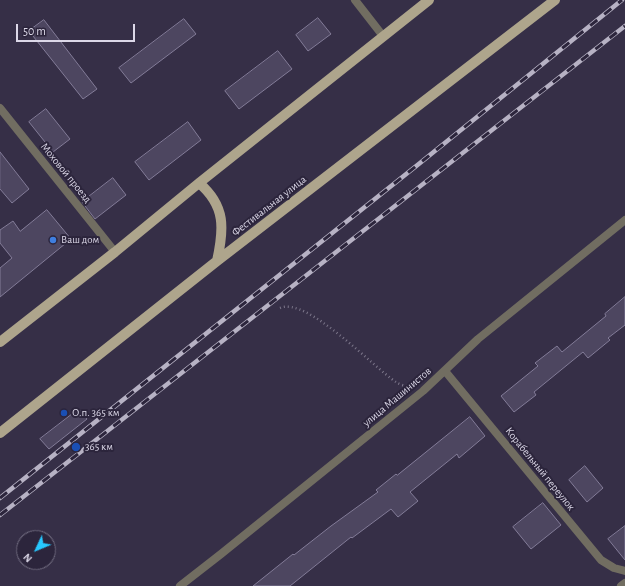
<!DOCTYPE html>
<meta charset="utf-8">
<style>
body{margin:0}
#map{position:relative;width:625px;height:586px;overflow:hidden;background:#362f47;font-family:"Alegreya Sans",sans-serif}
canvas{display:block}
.north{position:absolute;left:16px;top:530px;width:40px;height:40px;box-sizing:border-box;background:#2c253c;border:1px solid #726d81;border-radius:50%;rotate:226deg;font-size:11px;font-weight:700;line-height:16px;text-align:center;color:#dcd8e8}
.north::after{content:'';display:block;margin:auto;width:14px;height:18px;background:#27c8ff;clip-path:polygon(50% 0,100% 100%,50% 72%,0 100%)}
.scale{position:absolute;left:16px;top:24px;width:119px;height:18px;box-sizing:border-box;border:2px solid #dcd8e8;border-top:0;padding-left:5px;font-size:12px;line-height:14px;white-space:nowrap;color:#dcd8e8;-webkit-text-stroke:3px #2c253c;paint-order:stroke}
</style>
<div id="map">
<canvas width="625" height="586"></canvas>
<div class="north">N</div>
<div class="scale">50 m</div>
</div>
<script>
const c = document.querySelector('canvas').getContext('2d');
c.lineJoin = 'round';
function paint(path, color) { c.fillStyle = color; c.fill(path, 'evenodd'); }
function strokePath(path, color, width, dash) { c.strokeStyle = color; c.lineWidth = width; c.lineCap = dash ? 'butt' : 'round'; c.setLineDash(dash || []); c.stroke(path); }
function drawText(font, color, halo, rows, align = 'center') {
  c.font = font + ' "Alegreya Sans",sans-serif'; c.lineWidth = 4; c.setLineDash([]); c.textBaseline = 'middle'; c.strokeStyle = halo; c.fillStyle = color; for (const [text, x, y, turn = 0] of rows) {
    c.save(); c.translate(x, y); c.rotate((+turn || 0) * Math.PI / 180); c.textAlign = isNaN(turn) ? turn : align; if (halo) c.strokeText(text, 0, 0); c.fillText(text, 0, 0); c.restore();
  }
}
const building = new Path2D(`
 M 318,18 L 331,34 L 308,51 L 296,35 Z
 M 184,19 L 196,34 L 131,83 L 119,68 Z
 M 44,20 L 97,89 L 83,99 L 29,31 Z
 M 278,51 L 292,69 L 239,109 L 225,91 Z
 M 46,109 L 70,139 L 53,152 L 29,122 Z
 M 188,122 L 201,140 L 149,180 L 135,162 Z
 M 0,152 L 29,189 L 12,203 L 0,189 Z
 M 113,178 L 126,195 L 95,219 L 82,202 Z
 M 47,210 L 71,239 L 0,297 L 0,268 L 12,258 L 0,243 L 0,230 L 13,221 L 20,231 Z
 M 625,297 L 625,325 L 608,338 L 610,340 L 588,358 L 583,352 L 534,392 L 536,395 L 514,412 L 501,396 L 538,366 L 535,363 L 557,346 L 562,352 L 606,316 L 605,314 Z
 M 79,409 L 87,419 L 49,449 L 40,439 Z
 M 470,417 L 485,436 L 459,458 L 457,454 L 410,492 L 418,501 L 398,517 L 391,509 L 352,538 L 351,537 L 290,586 L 253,586 L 293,554 L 294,555 L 331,526 L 378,492 L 376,490 L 396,474 L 397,475 Z
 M 585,466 L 603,488 L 587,502 L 569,480 Z
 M 543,503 L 561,525 L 531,549 L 513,527 Z
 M 625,526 L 625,560 L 608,539 Z`);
paint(building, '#4d4660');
strokePath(building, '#837c98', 1);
strokePath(new Path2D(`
 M 280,308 C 307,296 374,368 396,382 C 400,385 406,386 411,387`), '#7d778b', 2.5, [1, 3]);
strokePath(new Path2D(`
 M 355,0 L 383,36
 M 0,108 L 115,252
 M 445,371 L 601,560 L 614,568 L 625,571
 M 180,586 L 221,554 L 423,391 L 478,339 L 625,220
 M 621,586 L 625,583`), '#716d61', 8);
strokePath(new Path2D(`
 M 199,183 C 226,206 224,229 217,261
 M 0,342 L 115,252 L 199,183 L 429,0
 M 0,433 L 217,261 L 555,0`), '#aea58c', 10);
const rail = new Path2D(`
 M 0,498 L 420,163 L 622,0
 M 0,515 L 625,26`);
strokePath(rail, '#b7b2c4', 4.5);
strokePath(rail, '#2c253c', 3, [9]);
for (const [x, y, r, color] of [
 [53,240,4,"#3f7fe0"],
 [64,413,4,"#1a4fb4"],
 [76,447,5,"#1a4fb4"]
]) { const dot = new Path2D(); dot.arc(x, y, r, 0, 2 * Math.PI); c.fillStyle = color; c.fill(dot); strokePath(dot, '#2c253c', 1.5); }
drawText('11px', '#dcd8e8', '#2c253c', [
 ["Моховой проезд",66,173,51],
 ["Фестивальная улица",269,206,-38],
 ["улица Машинистов",397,397,-40],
 ["Корабельный переулок",540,469,51]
]);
drawText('11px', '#dcd8e8', '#2c253c', [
 ["Ваш дом",61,240],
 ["О.п. 365 км",72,413],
 ["365 км",85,447]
], 'left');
</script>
